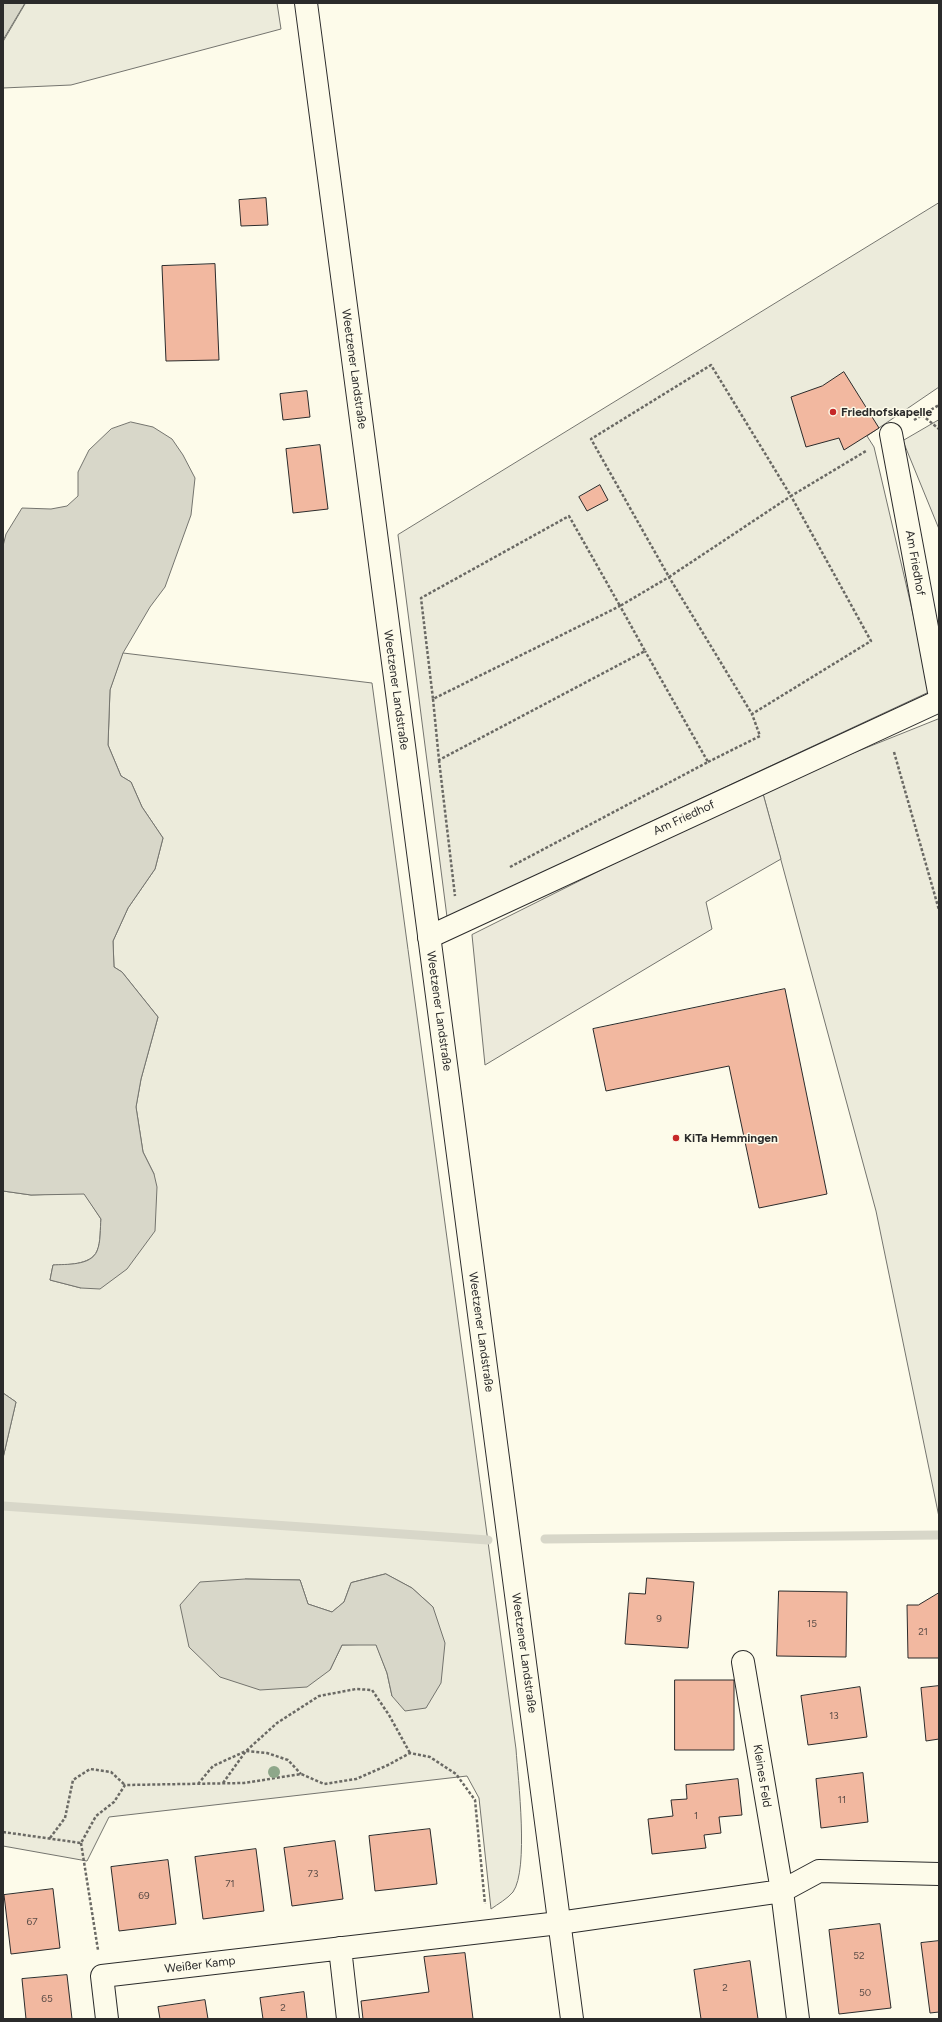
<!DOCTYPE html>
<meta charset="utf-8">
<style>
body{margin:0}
#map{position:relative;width:942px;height:2022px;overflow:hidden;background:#fdfbea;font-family:Figtree,sans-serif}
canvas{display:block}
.frame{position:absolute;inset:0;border:4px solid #2b2b2b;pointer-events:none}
</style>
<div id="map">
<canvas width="942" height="2022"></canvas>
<div class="frame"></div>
</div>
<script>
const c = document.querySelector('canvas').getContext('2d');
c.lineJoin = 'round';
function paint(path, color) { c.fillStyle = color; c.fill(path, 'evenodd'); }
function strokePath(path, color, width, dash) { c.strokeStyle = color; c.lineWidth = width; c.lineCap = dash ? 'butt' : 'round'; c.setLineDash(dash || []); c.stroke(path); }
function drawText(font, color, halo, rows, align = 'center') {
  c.font = font + ' Figtree,sans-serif'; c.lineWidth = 3; c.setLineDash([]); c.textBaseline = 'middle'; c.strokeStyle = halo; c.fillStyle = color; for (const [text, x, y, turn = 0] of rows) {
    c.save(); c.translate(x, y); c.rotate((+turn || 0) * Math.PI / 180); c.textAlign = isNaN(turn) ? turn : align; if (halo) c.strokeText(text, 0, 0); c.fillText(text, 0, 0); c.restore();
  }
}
const green = new Path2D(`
 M 26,3 L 277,3 L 281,29 L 71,85 L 3,88 L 3,42 Z
 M 939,203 L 939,387 L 867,436 L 874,447 L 931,691 L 447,917 L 398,535 Z
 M 939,420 L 939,529 L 903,441 Z
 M 123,653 L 372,683 L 516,1749 C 518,1779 529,1869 513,1892 C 507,1899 498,1904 491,1909 L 479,1798 L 467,1776 L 109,1817 L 87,1861 L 3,1846 L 3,1458 L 16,1402 L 3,1393 L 3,1191 L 31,1195 L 84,1193 L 101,1219 C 100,1228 101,1242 97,1251 C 91,1265 66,1265 53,1265 L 50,1280 L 81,1288 L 154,1174 L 143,1152 L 136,1107 L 141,1079 L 158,1017 L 122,972 L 114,967 L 113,941 L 128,908 L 155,869 L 163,838 L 142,807 L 131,782 L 121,776 L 108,745 L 110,690 ZM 386,1574 L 412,1588 L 433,1607 L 392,1696 L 387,1673 L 376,1644 L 342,1645 L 330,1670 L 245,1579 L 300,1580 L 308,1604 L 332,1612 L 344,1602 L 351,1583 Z
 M 939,719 L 939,1517 L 876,1211 L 762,790 Z`);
paint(green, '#ecebdb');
strokePath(green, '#74746e', 1);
const parking = new Path2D(`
 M 762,790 L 781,859 L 706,902 L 712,929 L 485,1065 L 472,935 Z`);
paint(parking, '#eceadb');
strokePath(parking, '#74746e', 1);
const water = new Path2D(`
 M 3,3 L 25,3 L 3,40 Z
 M 131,422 L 153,427 L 172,439 L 183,455 L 195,478 L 191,515 L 165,587 L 150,607 L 123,653 L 110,690 L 108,745 L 121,776 L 131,782 L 142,807 L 163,838 L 155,869 L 128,908 L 113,941 L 114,967 L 122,972 L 158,1017 L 141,1079 L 136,1107 L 143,1152 L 154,1174 L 157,1187 L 155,1231 L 127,1269 L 100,1289 L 81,1288 L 50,1280 L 53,1265 C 66,1264 91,1266 97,1251 C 101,1242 100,1228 101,1219 L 84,1194 L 31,1195 L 3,1191 L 3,546 L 6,534 L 22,508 L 51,509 L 67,506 L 78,496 L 78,472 L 89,450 L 111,429 Z
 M 3,1393 L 16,1402 L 3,1458 Z
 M 386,1574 L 412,1588 L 433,1607 L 445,1643 L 441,1683 L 426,1708 L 405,1711 L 392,1696 L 387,1673 L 376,1645 L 342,1645 L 330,1670 L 307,1687 L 260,1690 L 220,1677 L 189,1647 L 180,1605 L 200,1582 L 245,1579 L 300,1580 L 308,1604 L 332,1612 L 344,1602 L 351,1583 Z`);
paint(water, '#d8d7c9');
strokePath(water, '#74746e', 1);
strokePath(new Path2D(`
 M 3,1506 L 488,1540
 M 545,1539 L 939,1535`), '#d8d7c9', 9);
const building = new Path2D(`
 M 266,198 L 268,225 L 241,226 L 239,200 Z
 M 215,264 L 219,360 L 166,361 L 162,266 Z
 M 844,372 L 879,428 L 844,450 L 839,438 L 806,447 L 791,397 L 822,386 Z
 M 307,391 L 310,417 L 283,420 L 280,394 Z
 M 320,445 L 328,509 L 293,513 L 286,449 Z
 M 600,485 L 608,500 L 587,511 L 579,497 Z
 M 785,989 L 827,1194 L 759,1208 L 729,1066 L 606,1091 L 593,1029 Z
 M 647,1578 L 694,1582 L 688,1648 L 625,1644 L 629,1593 L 645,1594 Z
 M 779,1591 L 847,1592 L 846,1657 L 777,1656 Z
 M 939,1593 L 939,1658 L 908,1658 L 907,1605 L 918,1605 Z
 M 675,1680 L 734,1680 L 734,1750 L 675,1750 Z
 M 939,1686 L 939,1739 L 926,1741 L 921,1688 Z
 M 860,1687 L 867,1737 L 808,1745 L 801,1696 Z
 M 863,1773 L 868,1822 L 821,1828 L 816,1779 Z
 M 738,1779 L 742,1815 L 719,1817 L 721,1833 L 704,1835 L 706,1848 L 652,1854 L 648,1819 L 673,1816 L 671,1800 L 687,1799 L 686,1785 Z
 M 430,1829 L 437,1884 L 375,1891 L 369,1836 Z
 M 335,1841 L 343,1899 L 292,1906 L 284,1848 Z
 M 256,1849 L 264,1911 L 203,1919 L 195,1857 Z
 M 168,1860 L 176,1924 L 119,1931 L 111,1867 Z
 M 53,1889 L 60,1948 L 11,1954 L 4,1895 Z
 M 880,1924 L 891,2008 L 839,2014 L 829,1930 Z
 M 939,1941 L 939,2012 L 930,2013 L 921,1943 Z
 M 465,1953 L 473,2019 L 363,2019 L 361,2001 L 429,1992 L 424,1957 Z
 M 750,1961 L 758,2019 L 701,2019 L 694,1970 Z
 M 67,1975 L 72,2019 L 26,2019 L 22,1979 Z
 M 304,1992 L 307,2019 L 263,2019 L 260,1998 Z
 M 205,2000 L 208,2019 L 160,2019 L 158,2007 Z`);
paint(building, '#f2b8a0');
strokePath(building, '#2b2b2b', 1);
const minor = new Path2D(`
 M 891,434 L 939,692
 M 429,937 L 939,701
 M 743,1662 L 782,1891 L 798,2019
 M 340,1948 L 348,2019
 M 107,2019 L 102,1976 L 559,1923 L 782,1891 L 819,1871 L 939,1874`);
const secondary = new Path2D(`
 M 306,3 L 572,2019`);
strokePath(minor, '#2b2b2b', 24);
strokePath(secondary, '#2b2b2b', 24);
strokePath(new Path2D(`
 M 922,415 L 939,429
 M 914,420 L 939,405
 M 433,699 L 439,760 L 645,651 L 620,606 L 433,699 L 421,598 L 569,516 L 620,606 L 669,577 L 752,714 L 871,641 L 791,496 L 669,577 L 591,439 L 711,365 L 791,496 L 866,451
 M 894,752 L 939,910
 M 439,760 L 455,896
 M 708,762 L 760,736 L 752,714
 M 510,867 L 708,762 L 645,651
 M 223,1783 L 246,1751 L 277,1723 L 319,1696 L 356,1689 L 372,1690 L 389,1715 L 410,1753
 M 198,1784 L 213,1766 L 246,1751 L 267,1753 L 288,1760 L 301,1774
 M 3,1832 L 81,1843 L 96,1816 L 114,1802 L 125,1785 L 244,1783 L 301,1774 L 324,1784 L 356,1779 L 388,1765 L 410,1753 L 430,1757 L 456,1774 L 475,1800 L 485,1904
 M 50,1838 L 65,1818 L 73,1780 L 90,1769 L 111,1772 L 125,1785
 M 81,1843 L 98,1950`), '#6a6964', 2.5, [3, 2]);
strokePath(minor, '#fdfbea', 22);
strokePath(secondary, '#fdfbea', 22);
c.fillStyle = '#8ea78a';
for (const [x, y] of [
 [274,1772]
]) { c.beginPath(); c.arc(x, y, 6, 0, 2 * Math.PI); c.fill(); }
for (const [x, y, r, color] of [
 [833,412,4,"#c62828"],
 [676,1138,4,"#c62828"]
]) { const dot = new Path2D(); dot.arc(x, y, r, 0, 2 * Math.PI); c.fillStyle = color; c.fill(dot); strokePath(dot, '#fdfbea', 1.5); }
drawText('10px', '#5d4e48', null, [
 ["9",659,1619],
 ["15",812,1624],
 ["21",923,1632],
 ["13",834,1716],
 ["11",842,1800],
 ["1",696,1816],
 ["73",313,1874],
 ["71",230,1884],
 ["69",144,1896],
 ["67",32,1922],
 ["52",859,1956],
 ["2",725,1988],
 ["50",865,1993],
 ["65",47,1999],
 ["2",283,2008]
]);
drawText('12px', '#2b2b2b', '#fdfbea', [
 ["Weetzener Landstraße",354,369,82],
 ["Am Friedhof",915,563,80],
 ["Weetzener Landstraße",396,690,82],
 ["Am Friedhof",684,818,-25],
 ["Weetzener Landstraße",439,1011,82],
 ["Weetzener Landstraße",481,1332,82],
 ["Weetzener Landstraße",524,1653,82],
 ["Kleines Feld",762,1776,81],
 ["Weißer Kamp",200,1965,-7]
]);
drawText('bold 12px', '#2b2b2b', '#fdfbea', [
 ["Friedhofskapelle",841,412],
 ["KiTa Hemmingen",684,1138]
], 'left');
</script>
